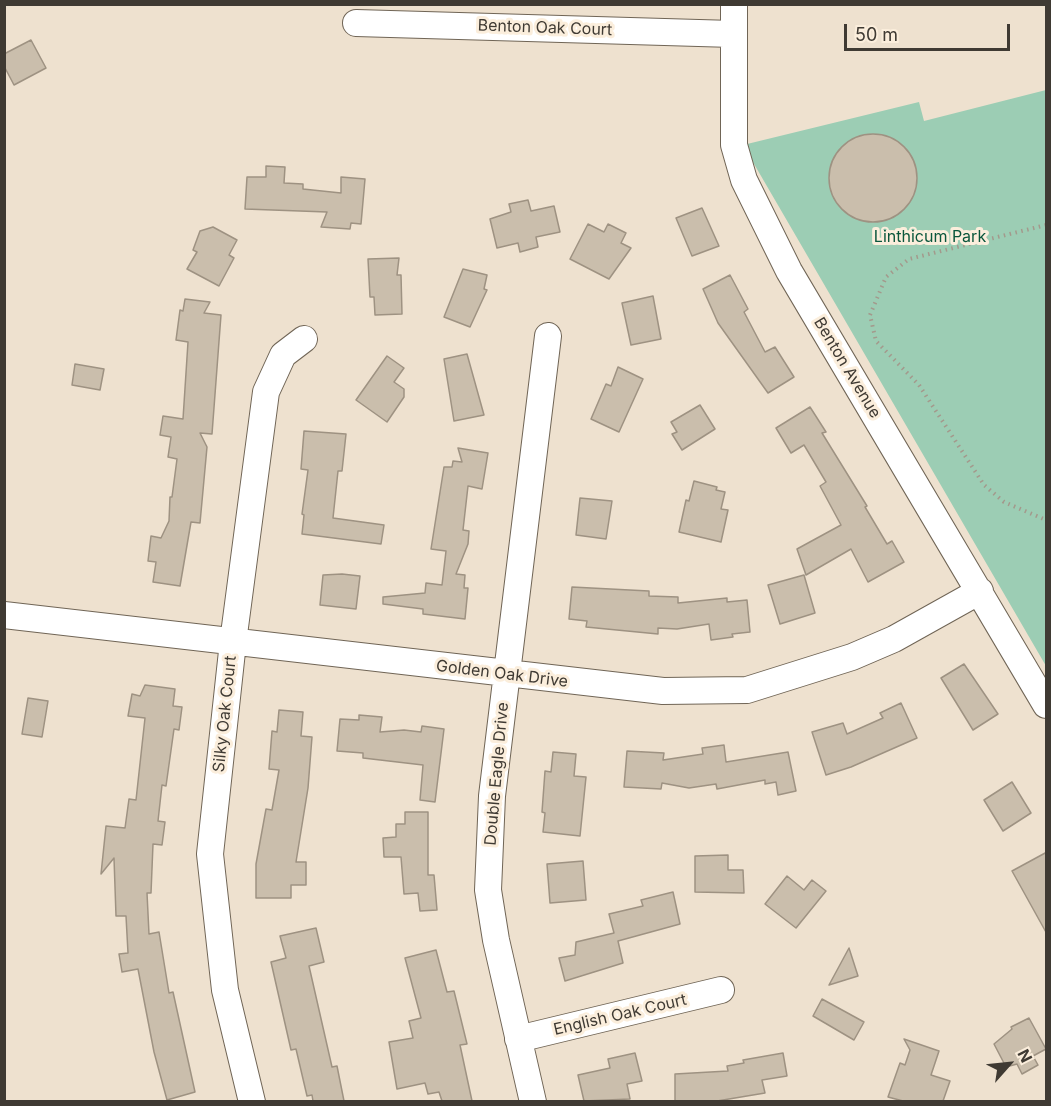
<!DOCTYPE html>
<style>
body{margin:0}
#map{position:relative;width:1051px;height:1106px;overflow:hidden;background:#eee1cf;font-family:Inter,sans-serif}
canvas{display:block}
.frame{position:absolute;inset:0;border:6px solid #3f3a33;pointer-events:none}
.north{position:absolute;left:979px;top:1034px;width:60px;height:60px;-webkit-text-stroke:4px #fbeedc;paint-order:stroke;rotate:63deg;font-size:16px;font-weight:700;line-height:24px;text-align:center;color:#3f3a33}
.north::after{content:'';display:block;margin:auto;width:21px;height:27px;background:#3f3a33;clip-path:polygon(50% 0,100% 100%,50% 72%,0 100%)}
.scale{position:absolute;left:844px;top:24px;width:166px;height:27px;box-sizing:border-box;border:3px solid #3f3a33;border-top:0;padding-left:8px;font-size:18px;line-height:21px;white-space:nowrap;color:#3f3a33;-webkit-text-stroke:4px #fbeedc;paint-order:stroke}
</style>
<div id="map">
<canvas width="1051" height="1106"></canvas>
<div class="frame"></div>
<div class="north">N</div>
<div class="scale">50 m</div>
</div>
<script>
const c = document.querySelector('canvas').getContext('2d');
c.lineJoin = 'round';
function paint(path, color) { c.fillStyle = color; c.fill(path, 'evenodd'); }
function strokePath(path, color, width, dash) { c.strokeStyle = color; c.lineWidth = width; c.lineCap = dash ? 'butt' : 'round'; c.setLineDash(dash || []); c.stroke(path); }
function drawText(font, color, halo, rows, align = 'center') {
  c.font = font + ' Inter,sans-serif'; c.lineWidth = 6; c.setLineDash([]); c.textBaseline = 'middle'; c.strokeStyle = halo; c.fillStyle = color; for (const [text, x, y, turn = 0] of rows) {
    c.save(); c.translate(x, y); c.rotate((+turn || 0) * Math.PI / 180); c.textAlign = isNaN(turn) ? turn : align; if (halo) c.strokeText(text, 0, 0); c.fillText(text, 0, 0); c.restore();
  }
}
paint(new Path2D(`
 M 1046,90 L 1046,666 L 743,145 L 919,102 L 924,121 Z`), '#9ccdb4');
const building = new Path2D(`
 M 31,40 L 46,68 L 14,85 L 4,66 L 4,54 Z
 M829 178a44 44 0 1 1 88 0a44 44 0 1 1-88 0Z
 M 266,166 L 285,167 L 284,183 L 303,184 L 303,189 L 341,193 L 341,177 L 365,179 L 361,224 L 351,223 L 350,229 L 321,227 L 327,212 L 245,209 L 247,177 L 266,177 Z
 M 528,200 L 531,211 L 554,206 L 560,232 L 536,237 L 538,247 L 520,252 L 518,243 L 497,248 L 490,219 L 511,212 L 509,204 Z
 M 702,208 L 719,246 L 692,256 L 676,218 Z
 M 588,224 L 604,232 L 608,224 L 626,233 L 621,243 L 631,248 L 609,279 L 570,259 Z
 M 213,227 L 237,240 L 229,255 L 234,258 L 219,286 L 187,269 L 197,252 L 193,250 L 200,231 Z
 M 399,258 L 397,275 L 401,275 L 402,314 L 375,315 L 374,297 L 370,297 L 368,259 Z
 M 463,269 L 487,275 L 484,289 L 487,290 L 470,327 L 444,317 Z
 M 730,275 L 748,309 L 744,312 L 765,352 L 775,347 L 794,377 L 768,393 L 718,323 L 703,289 Z
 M 653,296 L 661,339 L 631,345 L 622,303 Z
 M 185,299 L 210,302 L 204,313 L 221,315 L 212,434 L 200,433 L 207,447 L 200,523 L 191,522 L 180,586 L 153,582 L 156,562 L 148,561 L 151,536 L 161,538 L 169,521 L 170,497 L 172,497 L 177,459 L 168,457 L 171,437 L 160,435 L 163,416 L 183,419 L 188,342 L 176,340 L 180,310 L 183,311 Z
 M 467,354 L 484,415 L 454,421 L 444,359 Z
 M 387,356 L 404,368 L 394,382 L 404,389 L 404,397 L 387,422 L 356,400 Z
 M 75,364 L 104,369 L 100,390 L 72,385 Z
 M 618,367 L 643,379 L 619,432 L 591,419 L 606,384 L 611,386 Z
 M 700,405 L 715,429 L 682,450 L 672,434 L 677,432 L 671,422 Z
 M 810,407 L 826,432 L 822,433 L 867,506 L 865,507 L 887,544 L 892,541 L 904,562 L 868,582 L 851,549 L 806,575 L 797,549 L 841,525 L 820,486 L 826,482 L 804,445 L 791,453 L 776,428 Z
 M 304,431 L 346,434 L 342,471 L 338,471 L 333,518 L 384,525 L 381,544 L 302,534 L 304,515 L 302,514 L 308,470 L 301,469 Z
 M 458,448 L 488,453 L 482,489 L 468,486 L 463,530 L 469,531 L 468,544 L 456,574 L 465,575 L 464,588 L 468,588 L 465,619 L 423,614 L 423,609 L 383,604 L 383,597 L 425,593 L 426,583 L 442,585 L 446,551 L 431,549 L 444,467 L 452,467 L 453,461 L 462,462 Z
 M 694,481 L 717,487 L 716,490 L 725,492 L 721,509 L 728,510 L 721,542 L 679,532 L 686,500 L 689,501 Z
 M 580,498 L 612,501 L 606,539 L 576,535 Z
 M 342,574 L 360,576 L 356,609 L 320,605 L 323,575 Z
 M 804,575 L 815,613 L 780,624 L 768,585 Z
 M 572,587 L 649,591 L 649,596 L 678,597 L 678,603 L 727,598 L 727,602 L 747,600 L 750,632 L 732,634 L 733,637 L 711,640 L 709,624 L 677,629 L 658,628 L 658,634 L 586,627 L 587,621 L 569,619 Z
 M 964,664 L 998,714 L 973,730 L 941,678 Z
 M 145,685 L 175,689 L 173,706 L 182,707 L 179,730 L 174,729 L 166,786 L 162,785 L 158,821 L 165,822 L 162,845 L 153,844 L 151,893 L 147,893 L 149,934 L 159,932 L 169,993 L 173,992 L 195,1092 L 167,1100 L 154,1052 L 138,969 L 122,972 L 119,954 L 128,953 L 126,916 L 116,916 L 114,858 L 101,874 L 106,826 L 125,828 L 129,799 L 136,800 L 145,718 L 128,716 L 132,694 L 140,696 Z
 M 28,698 L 48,701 L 42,737 L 22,734 Z
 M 901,703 L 917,738 L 851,767 L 826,775 L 812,732 L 843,723 L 847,734 L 883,718 L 880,713 Z
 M 279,710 L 303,712 L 301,736 L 312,737 L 308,788 L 296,862 L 306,862 L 306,885 L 291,885 L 291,898 L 256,898 L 256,864 L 266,809 L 272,810 L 279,770 L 269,769 L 272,731 L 277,732 Z
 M 359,715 L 382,717 L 380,732 L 404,730 L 421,732 L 422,726 L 444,729 L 435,802 L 420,800 L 423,765 L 363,758 L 363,753 L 337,751 L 340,719 L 359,720 Z
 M 724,745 L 726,762 L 788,752 L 796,791 L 778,795 L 776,782 L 765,784 L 765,780 L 717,789 L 716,784 L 689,788 L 662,783 L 661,789 L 624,787 L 627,751 L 664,753 L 663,760 L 703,754 L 702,748 Z
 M 553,752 L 576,754 L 574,776 L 586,777 L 580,836 L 543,832 L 545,813 L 542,812 L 545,771 L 551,772 Z
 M 1012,782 L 1031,813 L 1003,831 L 984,800 Z
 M 405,812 L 428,812 L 428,875 L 434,875 L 437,910 L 420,911 L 418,893 L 404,894 L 401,857 L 384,857 L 383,838 L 396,837 L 396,824 L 405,824 Z
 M 1047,852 L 1047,934 L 1012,871 Z
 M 728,855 L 728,870 L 743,870 L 744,893 L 695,892 L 695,856 Z
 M 583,861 L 586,900 L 550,903 L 547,864 Z
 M 787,876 L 804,890 L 812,880 L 826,891 L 796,928 L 765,904 Z
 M 673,892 L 680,924 L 618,941 L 623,963 L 565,981 L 559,958 L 575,955 L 576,942 L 614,933 L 609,914 L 643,906 L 641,900 Z
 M 316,928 L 324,962 L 309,966 L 332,1067 L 337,1066 L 344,1101 L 313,1101 L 312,1095 L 307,1096 L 296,1049 L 291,1050 L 271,962 L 286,958 L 280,936 Z
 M 849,948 L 858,976 L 829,985 Z
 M 436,950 L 447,992 L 454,991 L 467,1044 L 460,1045 L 472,1101 L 442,1101 L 439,1092 L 428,1094 L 425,1083 L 397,1089 L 389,1042 L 413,1038 L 409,1021 L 421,1018 L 405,958 Z
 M 822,999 L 864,1022 L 854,1040 L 813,1016 Z
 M 1029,1018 L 1046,1049 L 1033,1056 L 1038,1065 L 1022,1074 L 1017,1064 L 1006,1067 L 994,1044 L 1012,1029 L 1011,1027 Z
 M 904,1039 L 939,1051 L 931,1075 L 950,1081 L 943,1101 L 903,1101 L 888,1097 L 900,1063 L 905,1065 L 910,1050 Z
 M 635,1053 L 642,1081 L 627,1084 L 630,1099 L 584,1101 L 578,1075 L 610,1068 L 608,1059 Z
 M 783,1053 L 787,1076 L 762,1080 L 765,1093 L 717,1101 L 675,1101 L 675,1074 L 728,1071 L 727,1066 L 744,1063 L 743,1060 Z`);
paint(building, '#cabeac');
strokePath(building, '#9e9282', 1.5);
const street = new Path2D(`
 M 734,4 L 734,145 L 744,180 L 789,271 L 1046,705
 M 356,23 L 733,34
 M 4,615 L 663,691 L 747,690 L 852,657 L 894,639 L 980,591
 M 518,1039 L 721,990
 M 252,1102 L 225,990 L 210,854 L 233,642 L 266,392 L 283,355 L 304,339
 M 533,1102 L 496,940 L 488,890 L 492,796 L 548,336`);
strokePath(street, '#706556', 28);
strokePath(new Path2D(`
 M 1046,225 L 909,259 L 886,277 L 870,315 L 876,341 L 919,385 L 984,485 L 1004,502 L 1046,520`), '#a3998c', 4, [1.5, 4.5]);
strokePath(street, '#fff', 26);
drawText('16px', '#3f3a33', '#fbeedc', [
 ["Benton Oak Court",545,28,2],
 ["Benton Avenue",847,368,59],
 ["Golden Oak Drive",502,674,7],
 ["Silky Oak Court",225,714,-84],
 ["Double Eagle Drive",497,774,-85],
 ["English Oak Court",620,1015,-13]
]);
drawText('16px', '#09563b', '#fbeedc', [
 ["Linthicum Park",930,237]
]);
</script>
